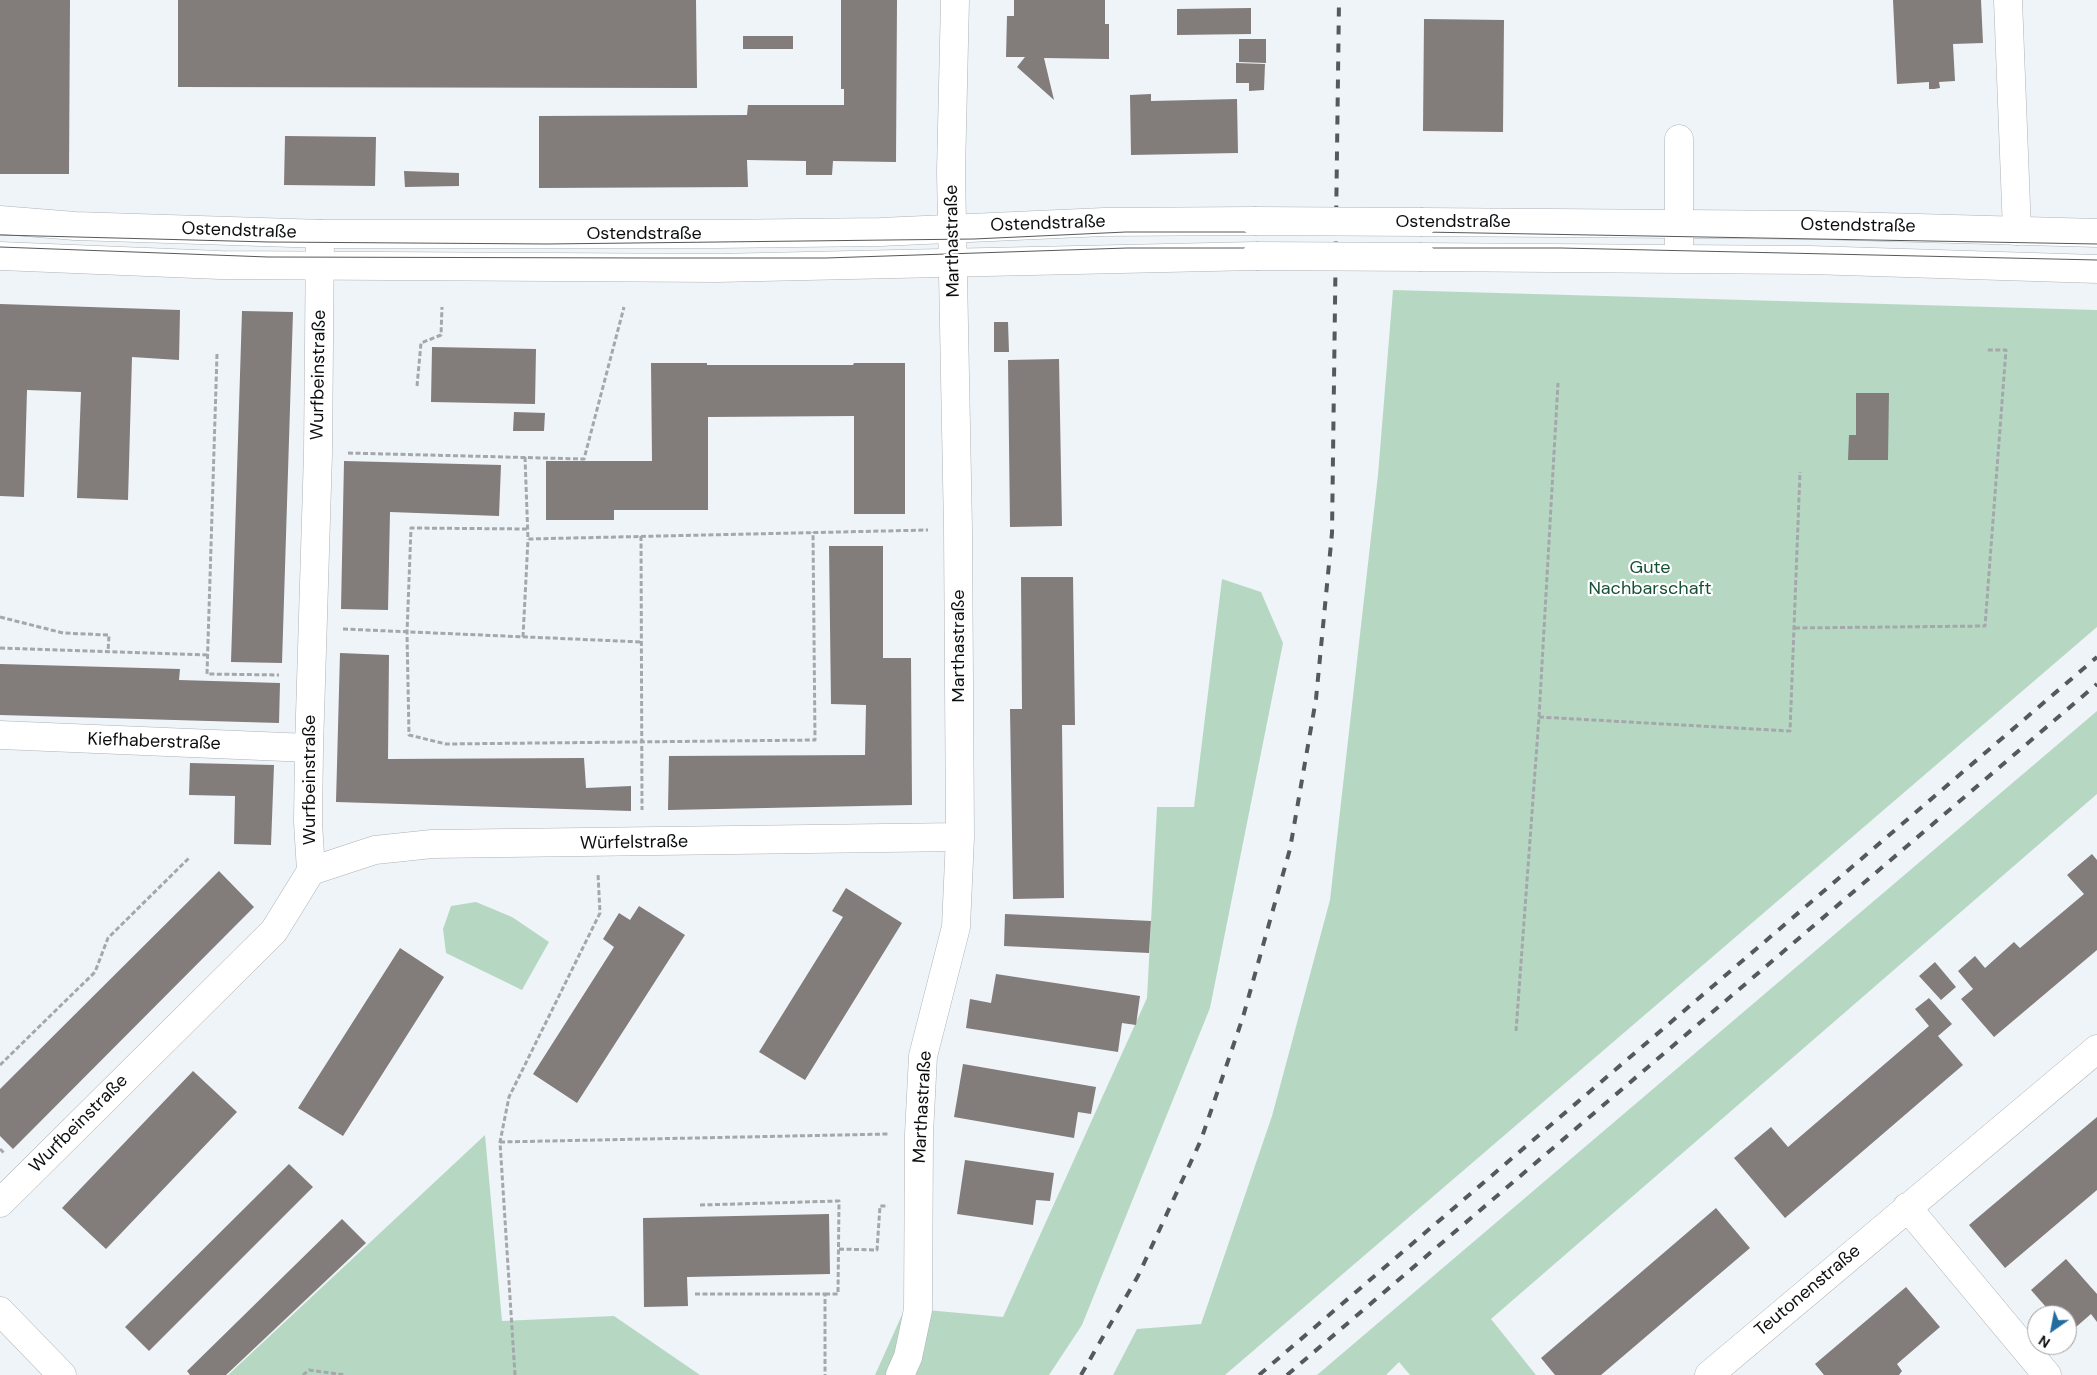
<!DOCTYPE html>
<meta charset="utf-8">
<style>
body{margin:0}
#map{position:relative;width:2097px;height:1375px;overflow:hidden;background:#eff4f8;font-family:"DM Sans",sans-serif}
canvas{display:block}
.north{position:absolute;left:2027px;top:1305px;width:50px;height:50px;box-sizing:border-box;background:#fff;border:1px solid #9e9f9f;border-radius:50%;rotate:213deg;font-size:14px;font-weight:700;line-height:20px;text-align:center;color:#0c0e0f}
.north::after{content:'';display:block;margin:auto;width:18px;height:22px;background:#226c9f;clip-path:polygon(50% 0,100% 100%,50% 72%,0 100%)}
</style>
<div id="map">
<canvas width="2097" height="1375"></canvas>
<div class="north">N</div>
</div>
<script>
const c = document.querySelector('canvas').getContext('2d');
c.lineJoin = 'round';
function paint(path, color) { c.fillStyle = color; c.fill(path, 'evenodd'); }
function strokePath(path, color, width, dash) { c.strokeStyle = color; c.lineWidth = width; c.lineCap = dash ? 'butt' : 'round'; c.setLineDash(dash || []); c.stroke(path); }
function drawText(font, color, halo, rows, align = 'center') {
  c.font = font + ' "DM Sans",sans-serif'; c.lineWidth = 4.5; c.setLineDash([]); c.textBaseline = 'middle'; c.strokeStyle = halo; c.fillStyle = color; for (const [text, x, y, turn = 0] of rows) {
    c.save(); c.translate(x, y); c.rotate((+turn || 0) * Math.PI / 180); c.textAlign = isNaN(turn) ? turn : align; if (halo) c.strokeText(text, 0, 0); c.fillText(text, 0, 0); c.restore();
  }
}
paint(new Path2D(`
 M 1393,290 L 2097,310 L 2097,627 L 1225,1375 L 1113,1375 L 1137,1329 L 1201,1324 L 1272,1116 L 1330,900 L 1378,475 Z
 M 1222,579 L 1261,592 L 1283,643 L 1210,1008 L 1082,1325 L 1049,1375 L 875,1375 L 905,1308 L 1003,1317 L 1147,998 L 1157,807 L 1194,807 Z
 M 2097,711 L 2097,794 L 1491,1319 L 1536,1375 L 1410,1375 L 1399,1362 L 1386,1375 L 1317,1375 Z
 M 476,902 L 512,917 L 549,942 L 522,990 L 446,953 L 443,929 L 451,906 Z
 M 485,1135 L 502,1321 L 614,1316 L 700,1375 L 228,1375 Z`), '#b6d8c3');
paint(new Path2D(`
 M 0,0 L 70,0 L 69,174 L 0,174 Z
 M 178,0 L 696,0 L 697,88 L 178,87 Z
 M 841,0 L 897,0 L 896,162 L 833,161 L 832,175 L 806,175 L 806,161 L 747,160 L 748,187 L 539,188 L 539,116 L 747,115 L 748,105 L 844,105 L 844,89 L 841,89 Z
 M 1014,0 L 1105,0 L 1105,24 L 1109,24 L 1109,59 L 1044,58 L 1054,100 L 1017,67 L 1025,57 L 1006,57 L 1007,16 L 1014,16 Z
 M 1893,0 L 1981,0 L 1983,43 L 1953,44 L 1955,81 L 1939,82 L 1940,88 L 1934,89 L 1929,89 L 1929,82 L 1897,84 Z
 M 1251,8 L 1251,34 L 1177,35 L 1177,9 Z
 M 1424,19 L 1504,20 L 1503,132 L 1423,131 Z
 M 743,36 L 793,36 L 793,49 L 743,49 Z
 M 1239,39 L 1266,39 L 1266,63 L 1239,62 Z
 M 1236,63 L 1265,64 L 1264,90 L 1249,91 L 1249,83 L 1236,83 Z
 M 1151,94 L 1151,101 L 1237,99 L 1238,153 L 1131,155 L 1130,95 Z
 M 285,136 L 376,137 L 375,186 L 284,185 Z
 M 404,171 L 459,173 L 459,186 L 405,187 Z
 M 0,304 L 180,310 L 179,360 L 132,357 L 128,500 L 77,498 L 81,392 L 27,390 L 24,497 L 0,496 Z
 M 242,311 L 293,312 L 282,663 L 231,662 Z
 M 994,322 L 1008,322 L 1009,352 L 994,352 Z
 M 432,347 L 536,349 L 535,404 L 431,402 Z
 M 1059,359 L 1062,526 L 1010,527 L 1008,360 Z
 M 651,363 L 707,363 L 707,365 L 853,365 L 854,363 L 905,363 L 905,514 L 854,514 L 854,416 L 708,417 L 708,510 L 614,510 L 614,520 L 546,520 L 546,461 L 652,461 Z
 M 1856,393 L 1889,393 L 1888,460 L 1848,460 L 1849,435 L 1856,435 Z
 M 514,412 L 545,413 L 544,431 L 513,431 Z
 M 344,461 L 501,465 L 499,516 L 390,512 L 388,610 L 341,609 Z
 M 829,546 L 883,546 L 883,658 L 911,658 L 912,805 L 668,810 L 669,756 L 865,755 L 866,705 L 831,704 Z
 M 1021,577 L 1073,577 L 1075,725 L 1062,725 L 1064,898 L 1013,899 L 1010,709 L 1022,709 Z
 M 340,653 L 389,655 L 388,759 L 584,758 L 586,788 L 631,786 L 631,811 L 336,802 Z
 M 0,664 L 180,669 L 179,680 L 280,683 L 279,723 L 0,715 Z
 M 190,763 L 274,765 L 271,845 L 234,844 L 235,796 L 189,795 Z
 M 2092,854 L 2097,860 L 2097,950 L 1994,1037 L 1961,999 L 1973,989 L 1958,971 L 1975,956 L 1985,968 L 2014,942 L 2020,948 L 2084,894 L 2067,875 Z
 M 219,871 L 254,907 L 13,1149 L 0,1136 L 0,1089 Z
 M 846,888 L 902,923 L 805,1080 L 759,1052 L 843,917 L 832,911 Z
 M 639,906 L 685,935 L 577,1103 L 533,1074 L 614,947 L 603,939 L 619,913 L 630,920 Z
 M 1005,914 L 1151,921 L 1149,953 L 1004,946 Z
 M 400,948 L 444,977 L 343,1136 L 298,1108 Z
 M 1935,962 L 1956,987 L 1941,1000 L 1919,976 Z
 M 996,974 L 1140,996 L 1136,1025 L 1122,1023 L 1118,1052 L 966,1028 L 970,999 L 991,1003 Z
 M 1929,998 L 1952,1024 L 1938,1036 L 1963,1065 L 1785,1218 L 1734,1158 L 1771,1127 L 1788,1147 L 1929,1026 L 1915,1009 Z
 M 963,1064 L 1096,1087 L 1091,1114 L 1078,1112 L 1074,1138 L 954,1117 Z
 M 193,1071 L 237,1112 L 106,1249 L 62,1208 Z
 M 2097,1117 L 2097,1190 L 2005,1268 L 1969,1225 Z
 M 965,1160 L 1054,1173 L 1050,1201 L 1036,1200 L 1033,1225 L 957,1214 Z
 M 289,1164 L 313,1187 L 149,1351 L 125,1327 Z
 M 1716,1208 L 1750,1248 L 1601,1375 L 1555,1375 L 1541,1358 Z
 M 829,1214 L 830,1274 L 687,1277 L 688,1306 L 644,1307 L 643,1218 Z
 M 342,1219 L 366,1243 L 226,1375 L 190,1375 L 187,1371 Z
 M 2066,1259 L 2097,1294 L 2097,1322 L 2091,1314 L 2069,1333 L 2067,1315 L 2053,1315 L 2031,1290 Z
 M 1906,1287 L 1940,1327 L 1897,1364 L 1902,1371 L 1899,1375 L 1824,1375 L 1815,1364 Z`), '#827c7b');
const minor = new Path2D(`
 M 2008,0 L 2017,231
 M 1679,258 L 1679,139
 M 0,735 L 309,748
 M 311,871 L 375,850 L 432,844 L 960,837
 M 0,1203 L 274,931 L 311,871 L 308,822 L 309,748 L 318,453 L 320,234
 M 1907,1207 L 2047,1375
 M 0,1311 L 62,1375
 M 900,1375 L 908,1357 L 918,1310 L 919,1134 L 923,1056 L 956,927 L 960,837 L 958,529 L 951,172 L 955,0
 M 1709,1375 L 2097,1049`);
const major = new Path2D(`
 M 0,220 L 75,226 L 324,234 L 717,234 L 880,232 L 1104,222 L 1254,221
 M 1423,222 L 1811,225 L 2097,233
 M 0,256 L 220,265 L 717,268 L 1256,256
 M 1422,257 L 1810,260 L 2097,269`);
strokePath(minor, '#adb2b6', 29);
strokePath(major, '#adb2b6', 29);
strokePath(new Path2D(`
 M 217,354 L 207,674 L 279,675
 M 417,386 L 421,343 L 441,335 L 442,307
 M 348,453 L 584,459 L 624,307
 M 525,457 L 528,539 L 928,530
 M 527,529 L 411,528 L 407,633 L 409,735 L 446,744 L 815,740 L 813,532
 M 641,536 L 642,810
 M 0,617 L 63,633 L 109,635 L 108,652
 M 1795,628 L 1985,626 L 2006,350 L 1987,350
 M 343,629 L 642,642
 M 523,637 L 528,539
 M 0,648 L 208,655
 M 1539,717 L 1790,731 L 1800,472
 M 1516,1031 L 1539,717 L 1558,383
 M 0,1065 L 95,972 L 108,938 L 189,858
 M 500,1142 L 888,1134
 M 0,1149 L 5,1154
 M 700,1205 L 839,1201 L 838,1294 L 825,1294
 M 839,1249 L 877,1250 L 880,1206 L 888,1206
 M 695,1294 L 825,1294 L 825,1375
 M 303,1375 L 309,1370 L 345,1375
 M 515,1375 L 500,1142 L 509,1097 L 600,913 L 598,874`), '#a4a8ab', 3, [5, 2.5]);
strokePath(minor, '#fff', 28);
strokePath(major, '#fff', 28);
strokePath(new Path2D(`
 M 0,235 L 269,242 L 547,244 L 974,239 L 1126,232 L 1423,232 L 2097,244
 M 0,247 L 268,257 L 649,258 L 826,258 L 1127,248 L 1561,248 L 2097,260`), '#56595b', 1);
strokePath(new Path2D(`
 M 1081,1375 L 1138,1276 L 1201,1140 L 1243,1017 L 1290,849 L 1316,699 L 1332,533 L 1339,0
 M 1259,1375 L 2097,657
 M 1287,1375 L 2097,684`), '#56595b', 4, [9, 9]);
const majorBridge = new Path2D(`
 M 1254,221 L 1423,222
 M 1256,256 L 1422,257`);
strokePath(majorBridge, '#adb2b6', 29, []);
strokePath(majorBridge, '#fff', 28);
drawText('18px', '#0c0e0f', '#fff', [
 ["Ostendstraße",1453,222],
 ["Ostendstraße",1048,224,-2],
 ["Ostendstraße",1858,226,1],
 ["Ostendstraße",239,231,2],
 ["Ostendstraße",644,234],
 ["Marthastraße",953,241,-91],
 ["Wurfbeinstraße",319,375,-89],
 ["Marthastraße",959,646,-90],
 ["Kiefhaberstraße",154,742,2],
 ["Wurfbeinstraße",310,780,-90],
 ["Würfelstraße",634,843,-1],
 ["Marthastraße",923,1107,-87],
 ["Wurfbeinstraße",79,1124,-45],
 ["Teutonenstraße",1808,1291,-40]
]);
drawText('18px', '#175135', '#fff', [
 ["Gute",1650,568],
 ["Nachbarschaft",1650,589]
]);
</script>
